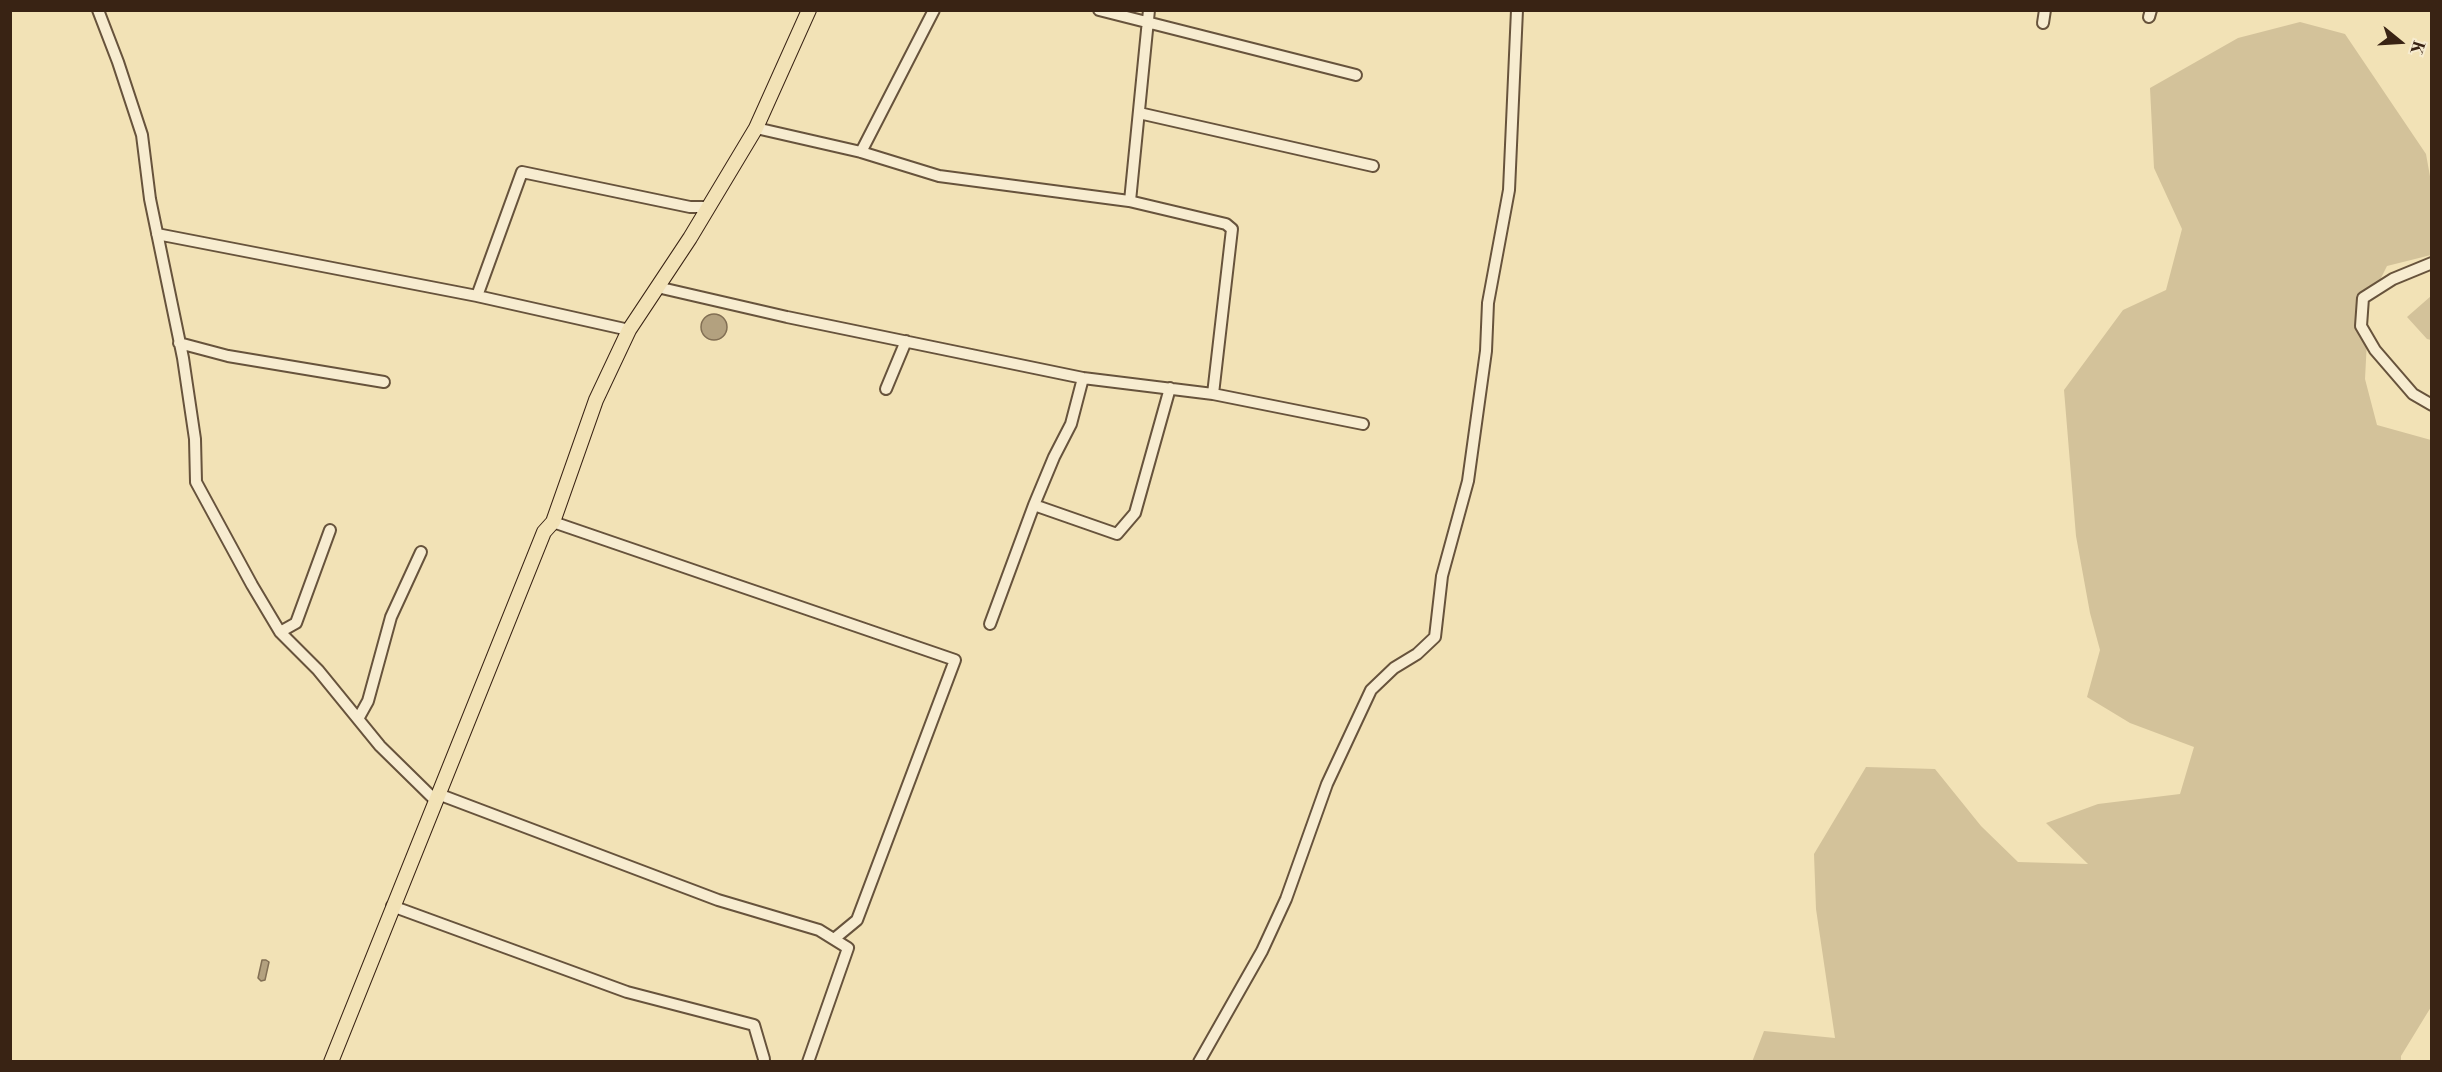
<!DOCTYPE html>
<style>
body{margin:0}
#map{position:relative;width:2442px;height:1072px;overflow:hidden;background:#f2e2b6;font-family:"Libre Bodoni",serif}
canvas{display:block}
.frame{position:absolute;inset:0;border:12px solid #392314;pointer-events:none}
.north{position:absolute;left:2370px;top:12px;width:60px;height:60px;-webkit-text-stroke:4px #f7ecd0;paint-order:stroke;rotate:108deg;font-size:16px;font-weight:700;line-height:24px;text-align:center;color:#392314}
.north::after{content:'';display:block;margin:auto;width:21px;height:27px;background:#392314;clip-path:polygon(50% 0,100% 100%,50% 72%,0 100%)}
</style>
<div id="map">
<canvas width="2442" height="1072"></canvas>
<div class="frame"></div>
<div class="north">K</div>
</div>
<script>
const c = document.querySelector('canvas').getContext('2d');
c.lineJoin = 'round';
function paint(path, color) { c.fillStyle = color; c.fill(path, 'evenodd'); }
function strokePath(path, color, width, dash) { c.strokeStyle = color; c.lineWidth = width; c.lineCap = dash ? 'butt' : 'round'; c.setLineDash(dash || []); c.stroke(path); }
paint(new Path2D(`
 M 2300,22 L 2345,34 L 2426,154 L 2431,182 L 2431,255 L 2387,266 L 2369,302 L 2365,379 L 2377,425 L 2431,440 L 2431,1007 L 2401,1056 L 2401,1061 L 1752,1062 L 1764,1031 L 1835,1038 L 1816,909 L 1814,854 L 1866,767 L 1935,769 L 1981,826 L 2018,862 L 2088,864 L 2046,823 L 2098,804 L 2180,794 L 2194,747 L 2130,723 L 2087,697 L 2100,650 L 2090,613 L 2076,536 L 2064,390 L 2123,310 L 2166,290 L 2182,229 L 2154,168 L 2150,88 L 2238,38 Z
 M 2431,296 L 2431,340 L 2427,339 L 2407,317 Z`), '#d3c29a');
const water = new Path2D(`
 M701 327a13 13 0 1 1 26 0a13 13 0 1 1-26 0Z
 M 262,960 L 266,960 L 269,962 L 265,980 L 261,981 L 258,978 Z`);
paint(water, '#b3a17f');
strokePath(water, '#826f54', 1.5);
const minor = new Path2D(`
 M 98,10 L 118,62 L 142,135 L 150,199 L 183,358 L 195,439 L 196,482 L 252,585 L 280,632 L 318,670 L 380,746 L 435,800
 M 1099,10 L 1356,75
 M 2149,17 L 2151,10
 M 2043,23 L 2045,10
 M 1139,113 L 1373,166
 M 756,128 L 861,152 L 939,176 L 1129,201 L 1226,224 L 1232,229 L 1213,394
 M 861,152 L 934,10
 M 1130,201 L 1149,10
 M 157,234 L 477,296 L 629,330
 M 2432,263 L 2393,279 L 2363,298 L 2361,326 L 2375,350 L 2413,394 L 2432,405
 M 657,287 L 787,317 L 1083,378 L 1213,394 L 1363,424
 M 477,296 L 522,172 L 690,207 L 709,207
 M 179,343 L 228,356 L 384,382
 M 886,389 L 906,341
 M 1034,505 L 1117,534 L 1135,513 L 1170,388
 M 553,522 L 955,660 L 857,920 L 834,939
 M 990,624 L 1034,505 L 1054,457 L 1071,424 L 1083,378
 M 280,632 L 296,623 L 330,530
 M 358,719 L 368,701 L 391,617 L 421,552
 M 438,794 L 718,900 L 819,930 L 848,948 L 808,1062
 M 392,906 L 627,992 L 754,1025 L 764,1059
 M 1199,1062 L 1262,951 L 1286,899 L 1327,784 L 1371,690 L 1394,668 L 1417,654 L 1435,637 L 1442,576 L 1468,481 L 1486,351 L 1488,303 L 1509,190 L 1517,10`);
const major = new Path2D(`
 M 331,1062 L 544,532 L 553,522 L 596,400 L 629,330 L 690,238 L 756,128 L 809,10`);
strokePath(minor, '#67533c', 14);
strokePath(major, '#392314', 16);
strokePath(minor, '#f7ecd0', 10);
strokePath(major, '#f2e2b6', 14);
</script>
